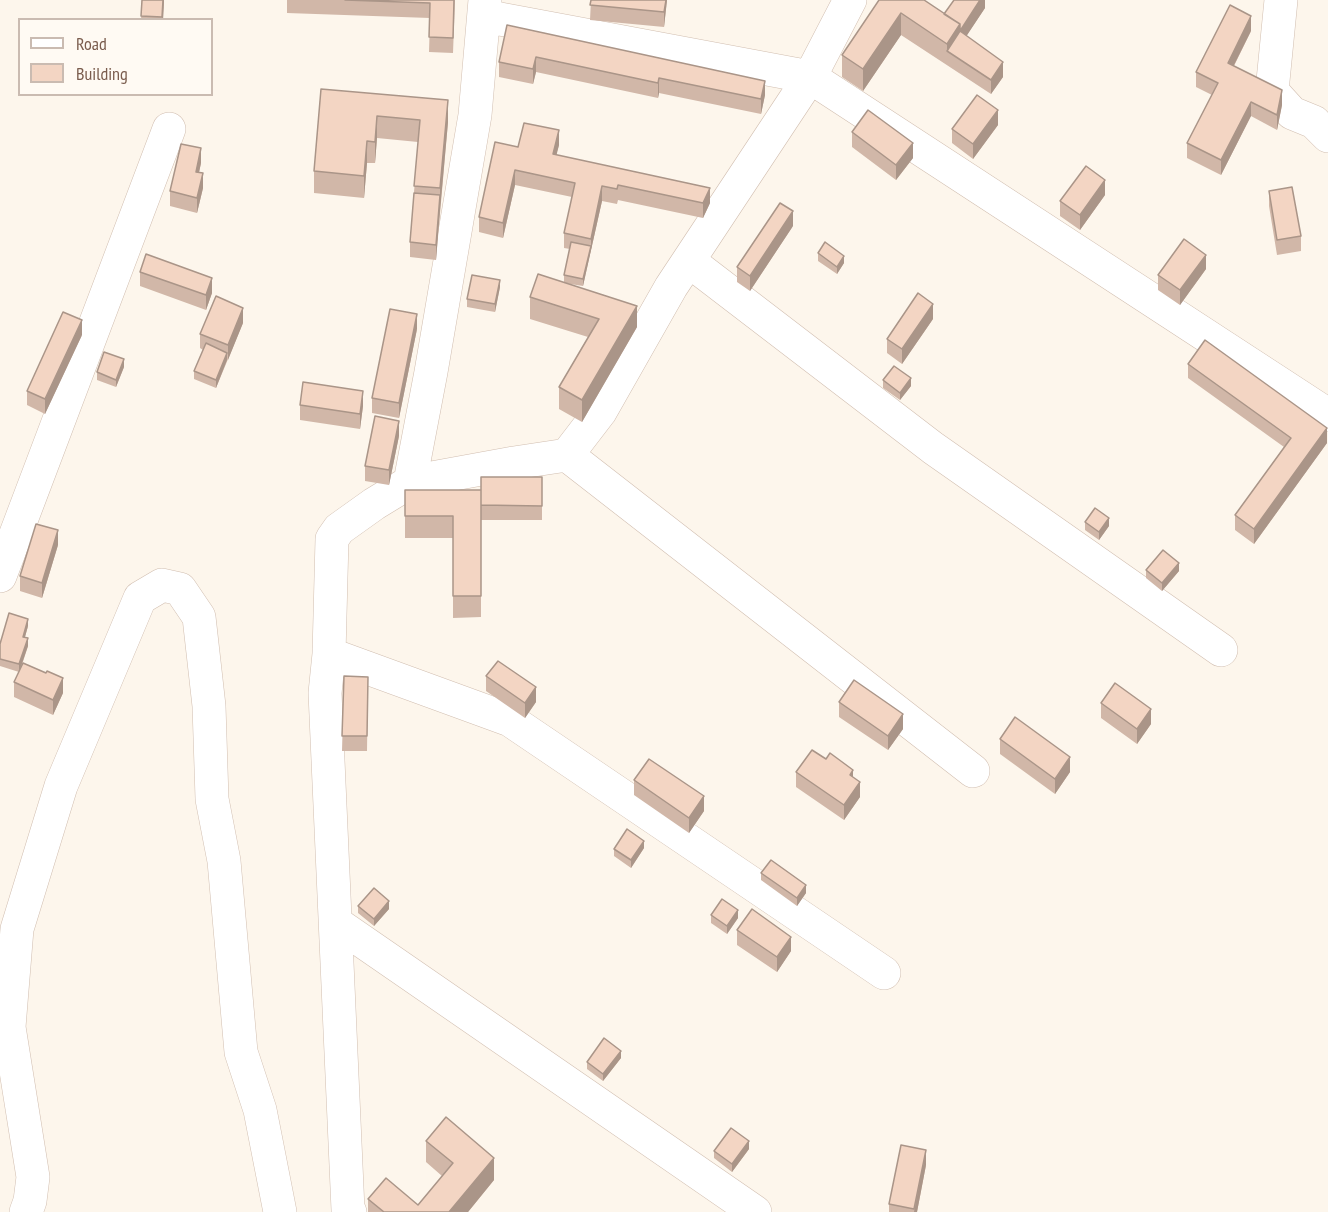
<!DOCTYPE html>
<style>
body{margin:0}
#map{position:relative;width:1328px;height:1212px;overflow:hidden;background:#fdf6ec;font-family:"PT Sans Narrow",sans-serif}
canvas{display:block}
.legend{position:absolute;left:18px;top:18px;width:195px;height:78px;box-sizing:border-box;background:#fffaf3;border:2px solid #cabbb1;margin:0;padding:8px 10px;list-style:none;font-size:18px;color:#7a5c4d}
.legend li{display:flex;align-items:center;gap:12px;height:30px}
.legend b{width:30px;border:2px solid #cabbb1}
</style>
<div id="map">
<canvas width="1328" height="1212"></canvas>
<ul class="legend">
<li><b style="height:8px;background:#fff"></b>Road</li>
<li><b style="height:16px;background:#f3d5c3"></b>Building</li>
</ul>
</div>
<script>
const c = document.querySelector('canvas').getContext('2d');
c.lineJoin = 'round';
function strokePath(path, color, width, dash) { c.strokeStyle = color; c.lineWidth = width; c.lineCap = dash ? 'butt' : 'round'; c.setLineDash(dash || []); c.stroke(path); }
function paint(path, color) { c.fillStyle = color; c.fill(path, 'evenodd'); }
const minor = new Path2D(`
 M 1281,0 L 1272,91 L 1292,113 L 1314,122 L 1328,136
 M 484,16 L 810,77 L 1328,415
 M 689,261 L 933,448 L 1221,650
 M 567,455 L 973,771
 M 410,482 L 431,372 L 475,115 L 485,0
 M 0,576 L 169,129
 M 329,654 L 510,720 L 884,973
 M 336,923 L 755,1212
 M 26,1212 L 30,1201 L 33,1177 L 9,1027 L 17,929 L 61,786 L 140,598 L 162,585 L 180,589 L 199,617 L 209,706 L 212,799 L 224,861 L 241,1052 L 260,1110 L 280,1212
 M 350,1212 L 348,1210 L 325,693 L 329,654 L 332,539 L 339,529 L 374,504 L 410,482 L 514,463 L 567,455 L 600,412 L 671,287 L 810,77 L 850,0`);
strokePath(minor, '#d1beb0', 34);
strokePath(minor, '#fff', 33);
paint(new Path2D(`
 M 142,0 L 164,0 L 163,20 L 141,20 Z
 M 287,0 L 455,0 L 453,53 L 429,52 L 430,18 L 287,13 Z
 M 591,0 L 667,0 L 664,27 L 590,20 Z
 M 879,0 L 944,14 L 985,0 L 985,8 L 966,36 L 1003,77 L 991,94 L 901,35 L 863,91 L 842,77 L 842,55 Z
 M 507,25 L 765,95 L 761,114 L 659,93 L 658,98 L 536,72 L 533,84 L 499,77 L 499,62 Z
 M 1251,31 L 1234,66 L 1282,105 L 1277,130 L 1251,116 L 1221,175 L 1187,158 L 1187,143 L 1212,95 L 1196,87 L 1196,72 Z
 M 321,89 L 448,122 L 436,260 L 410,257 L 410,242 L 418,142 L 377,138 L 375,163 L 367,163 L 364,198 L 314,193 L 314,171 Z
 M 998,125 L 973,159 L 952,143 L 952,129 Z
 M 852,132 L 913,158 L 896,180 L 852,147 Z
 M 559,145 L 556,155 L 710,203 L 703,218 L 618,200 L 617,204 L 602,201 L 583,286 L 564,283 L 564,275 L 570,249 L 564,248 L 564,233 L 572,197 L 515,185 L 503,238 L 479,232 L 479,217 L 518,147 Z
 M 201,163 L 199,172 L 203,188 L 197,213 L 170,206 L 170,191 Z
 M 1269,191 L 1301,236 L 1301,251 L 1277,255 L 1269,206 Z
 M 1105,195 L 1080,230 L 1060,216 L 1060,201 Z
 M 793,226 L 750,291 L 737,282 L 737,267 Z
 M 818,253 L 844,263 L 837,274 L 818,261 Z
 M 1206,269 L 1180,305 L 1158,290 L 1158,275 Z
 M 140,272 L 212,293 L 206,310 L 140,286 Z
 M 500,287 L 495,312 L 467,307 L 467,299 Z
 M 530,297 L 637,327 L 582,422 L 559,409 L 559,387 L 588,337 L 530,319 Z
 M 933,319 L 902,364 L 887,353 L 887,339 Z
 M 243,323 L 216,388 L 194,379 L 194,371 L 203,350 L 200,348 L 200,334 Z
 M 417,329 L 399,418 L 372,413 L 372,398 Z
 M 82,335 L 45,414 L 27,405 L 27,391 Z
 M 1188,364 L 1327,443 L 1254,544 L 1235,530 L 1235,515 L 1284,447 L 1188,378 Z
 M 124,367 L 116,387 L 97,380 L 97,372 Z
 M 883,380 L 911,386 L 900,400 L 883,388 Z
 M 300,405 L 363,406 L 360,429 L 300,420 Z
 M 399,436 L 389,485 L 365,481 L 365,466 Z
 M 542,477 L 542,520 L 481,520 L 481,617 L 453,618 L 453,538 L 405,538 L 405,490 L 481,490 Z
 M 1085,522 L 1109,526 L 1099,540 L 1085,530 Z
 M 58,545 L 42,598 L 20,591 L 20,576 Z
 M 1146,570 L 1179,571 L 1162,591 L 1146,578 Z
 M 28,626 L 25,637 L 28,646 L 21,668 L 63,693 L 53,715 L 14,697 L 14,682 L 19,672 L 0,666 L 0,644 Z
 M 344,676 L 368,677 L 367,751 L 342,751 Z
 M 486,676 L 536,702 L 525,718 L 486,691 Z
 M 839,702 L 903,729 L 888,750 L 839,717 Z
 M 1101,703 L 1151,724 L 1137,744 L 1101,718 Z
 M 1000,739 L 1070,772 L 1055,794 L 1000,754 Z
 M 796,772 L 853,778 L 860,797 L 844,820 L 796,787 Z
 M 634,780 L 704,811 L 689,833 L 634,795 Z
 M 644,848 L 631,868 L 614,856 L 614,849 Z
 M 761,873 L 806,893 L 797,906 L 761,880 Z
 M 358,906 L 389,909 L 374,926 L 358,913 Z
 M 711,915 L 738,918 L 727,934 L 711,923 Z
 M 737,930 L 791,951 L 777,972 L 737,945 Z
 M 621,1058 L 603,1081 L 587,1069 L 587,1062 Z
 M 426,1141 L 494,1180 L 468,1212 L 368,1212 L 368,1199 L 418,1205 L 442,1176 L 426,1162 Z
 M 749,1149 L 732,1172 L 714,1158 L 714,1151 Z
 M 926,1165 L 917,1212 L 889,1212 L 889,1204 Z`), '#d1b7a8');
paint(new Path2D(`
 M 163,0 L 164,0 L 163,20 L 162,20 Z
 M 666,0 L 667,0 L 664,27 L 664,12 Z
 M 980,0 L 985,0 L 985,8 L 954,55 L 947,51 L 947,44 L 960,24 Z
 M 901,13 L 901,35 L 863,91 L 863,69 Z
 M 1251,16 L 1251,31 L 1228,77 L 1228,63 Z
 M 536,57 L 536,72 L 533,84 L 533,69 Z
 M 1003,62 L 1003,77 L 991,94 L 991,80 Z
 M 659,78 L 659,93 L 658,98 L 658,83 Z
 M 765,81 L 765,95 L 761,114 L 761,99 Z
 M 1282,90 L 1282,105 L 1277,130 L 1277,115 Z
 M 448,100 L 448,122 L 440,210 L 440,188 Z
 M 1251,102 L 1251,116 L 1221,175 L 1221,160 Z
 M 998,110 L 998,125 L 973,159 L 973,144 Z
 M 377,116 L 377,138 L 375,163 L 375,142 Z
 M 559,130 L 559,145 L 553,169 L 553,154 Z
 M 367,141 L 367,163 L 364,198 L 364,176 Z
 M 913,143 L 913,158 L 896,180 L 896,165 Z
 M 201,148 L 201,163 L 196,187 L 196,172 Z
 M 515,170 L 515,185 L 503,238 L 503,223 Z
 M 203,173 L 203,188 L 197,213 L 197,198 Z
 M 1105,180 L 1105,195 L 1080,230 L 1080,215 Z
 M 602,186 L 602,201 L 583,286 L 583,279 L 591,246 L 591,239 Z
 M 710,188 L 710,203 L 703,218 L 703,203 Z
 M 440,195 L 440,210 L 436,260 L 436,245 Z
 M 793,211 L 793,226 L 750,291 L 750,276 Z
 M 1206,255 L 1206,269 L 1180,305 L 1180,290 Z
 M 844,256 L 844,263 L 837,274 L 837,267 Z
 M 212,278 L 212,293 L 206,310 L 206,295 Z
 M 500,280 L 500,287 L 495,312 L 495,304 Z
 M 933,304 L 933,319 L 902,364 L 902,349 Z
 M 637,306 L 637,327 L 582,422 L 582,400 Z
 M 243,308 L 243,323 L 228,360 L 228,345 Z
 M 417,314 L 417,329 L 399,418 L 399,403 Z
 M 82,320 L 82,335 L 45,414 L 45,399 Z
 M 227,353 L 227,360 L 216,388 L 216,380 Z
 M 124,359 L 124,367 L 116,387 L 116,380 Z
 M 911,378 L 911,386 L 900,400 L 900,393 Z
 M 363,391 L 363,406 L 360,429 L 360,414 Z
 M 399,421 L 399,436 L 389,485 L 389,470 Z
 M 1327,428 L 1327,443 L 1254,544 L 1254,529 Z
 M 1109,518 L 1109,526 L 1099,540 L 1099,532 Z
 M 58,530 L 58,545 L 42,598 L 42,583 Z
 M 1179,563 L 1179,571 L 1162,591 L 1162,583 Z
 M 28,619 L 28,626 L 23,644 L 23,637 Z
 M 28,638 L 28,646 L 19,672 L 19,664 Z
 M 63,678 L 63,693 L 53,715 L 53,700 Z
 M 536,687 L 536,702 L 525,718 L 525,703 Z
 M 1151,709 L 1151,724 L 1137,744 L 1137,729 Z
 M 903,714 L 903,729 L 888,750 L 888,736 Z
 M 1070,757 L 1070,772 L 1055,794 L 1055,779 Z
 M 853,770 L 853,784 L 850,775 Z
 M 860,782 L 860,797 L 844,820 L 844,805 Z
 M 704,796 L 704,811 L 689,833 L 689,818 Z
 M 644,841 L 644,848 L 631,868 L 631,860 Z
 M 806,885 L 806,893 L 797,906 L 797,898 Z
 M 389,901 L 389,909 L 374,926 L 374,919 Z
 M 738,910 L 738,918 L 727,934 L 727,926 Z
 M 791,937 L 791,951 L 777,972 L 777,957 Z
 M 621,1051 L 621,1058 L 603,1081 L 603,1074 Z
 M 749,1141 L 749,1149 L 732,1172 L 732,1164 Z
 M 926,1150 L 926,1165 L 917,1212 L 914,1212 Z
 M 494,1158 L 494,1180 L 468,1212 L 449,1212 Z`), '#aa9588');
const building = new Path2D(`
 M 142,0 L 163,0 L 162,17 L 141,16 Z
 M 345,0 L 454,0 L 453,38 L 429,37 L 430,3 Z
 M 591,0 L 666,0 L 664,12 L 590,5 Z
 M 879,0 L 924,0 L 960,24 L 947,44 L 901,13 L 863,69 L 842,55 Z
 M 954,0 L 980,0 L 960,31 L 960,24 L 944,14 Z
 M 1230,5 L 1251,16 L 1228,63 L 1282,90 L 1277,115 L 1251,102 L 1221,160 L 1187,143 L 1218,83 L 1196,72 Z
 M 507,25 L 765,81 L 761,99 L 659,78 L 658,83 L 536,57 L 533,69 L 499,62 Z
 M 960,31 L 1003,62 L 991,80 L 947,51 Z
 M 321,89 L 448,100 L 440,188 L 414,186 L 420,120 L 377,116 L 375,142 L 367,141 L 364,176 L 314,171 Z
 M 977,95 L 998,110 L 973,144 L 952,129 Z
 M 868,110 L 913,143 L 896,165 L 852,132 Z
 M 524,123 L 559,130 L 553,154 L 710,188 L 703,203 L 618,185 L 617,189 L 602,186 L 591,239 L 564,233 L 575,183 L 515,170 L 503,223 L 479,217 L 495,142 L 518,147 Z
 M 181,144 L 201,148 L 196,172 L 203,173 L 197,198 L 170,191 Z
 M 1086,166 L 1105,180 L 1080,215 L 1060,201 Z
 M 1292,187 L 1301,236 L 1277,240 L 1269,191 Z
 M 414,193 L 440,195 L 436,245 L 410,242 Z
 M 780,203 L 793,211 L 750,276 L 737,267 Z
 M 1184,239 L 1206,255 L 1180,290 L 1158,275 Z
 M 571,242 L 591,246 L 583,279 L 564,275 Z
 M 825,242 L 844,256 L 837,267 L 818,253 Z
 M 146,254 L 212,278 L 206,295 L 140,272 Z
 M 538,274 L 637,306 L 582,400 L 559,387 L 599,319 L 530,297 Z
 M 472,275 L 500,280 L 495,304 L 467,299 Z
 M 918,293 L 933,304 L 902,349 L 887,339 Z
 M 216,296 L 243,308 L 228,345 L 200,334 Z
 M 390,309 L 417,314 L 399,403 L 372,398 Z
 M 63,312 L 82,320 L 45,399 L 27,391 Z
 M 1205,340 L 1327,428 L 1254,529 L 1235,515 L 1291,438 L 1188,364 Z
 M 206,343 L 227,353 L 216,380 L 194,371 Z
 M 104,352 L 124,359 L 116,380 L 97,372 Z
 M 894,366 L 911,378 L 900,393 L 883,380 Z
 M 303,382 L 363,391 L 360,414 L 300,405 Z
 M 375,416 L 399,421 L 389,470 L 365,466 Z
 M 481,477 L 542,477 L 542,506 L 481,505 Z
 M 405,490 L 481,490 L 481,596 L 453,596 L 453,516 L 405,516 Z
 M 1095,508 L 1109,518 L 1099,532 L 1085,522 Z
 M 36,524 L 58,530 L 42,583 L 20,576 Z
 M 1163,550 L 1179,563 L 1162,583 L 1146,570 Z
 M 9,613 L 28,619 L 23,637 L 28,638 L 19,664 L 0,659 L 0,644 Z
 M 498,661 L 536,687 L 525,703 L 486,676 Z
 M 23,663 L 46,673 L 47,671 L 63,678 L 53,700 L 14,682 Z
 M 344,676 L 368,677 L 367,736 L 342,736 Z
 M 854,680 L 903,714 L 888,736 L 839,702 Z
 M 1115,683 L 1151,709 L 1137,729 L 1101,703 Z
 M 1015,717 L 1070,757 L 1055,779 L 1000,739 Z
 M 812,750 L 826,759 L 830,753 L 853,770 L 850,775 L 860,782 L 844,805 L 796,772 Z
 M 649,759 L 704,796 L 689,818 L 634,780 Z
 M 627,829 L 644,841 L 631,860 L 614,849 Z
 M 771,860 L 806,885 L 797,898 L 761,873 Z
 M 374,888 L 389,901 L 374,919 L 358,906 Z
 M 722,899 L 738,910 L 727,926 L 711,915 Z
 M 752,909 L 791,937 L 777,957 L 737,930 Z
 M 604,1038 L 621,1051 L 603,1074 L 587,1062 Z
 M 446,1117 L 494,1158 L 449,1212 L 384,1212 L 368,1199 L 386,1178 L 418,1205 L 453,1163 L 426,1141 Z
 M 731,1128 L 749,1141 L 732,1164 L 714,1151 Z
 M 901,1145 L 926,1150 L 914,1209 L 889,1204 Z`);
paint(building, '#f3d5c3');
strokePath(building, '#aa9588', 1.5);
</script>
